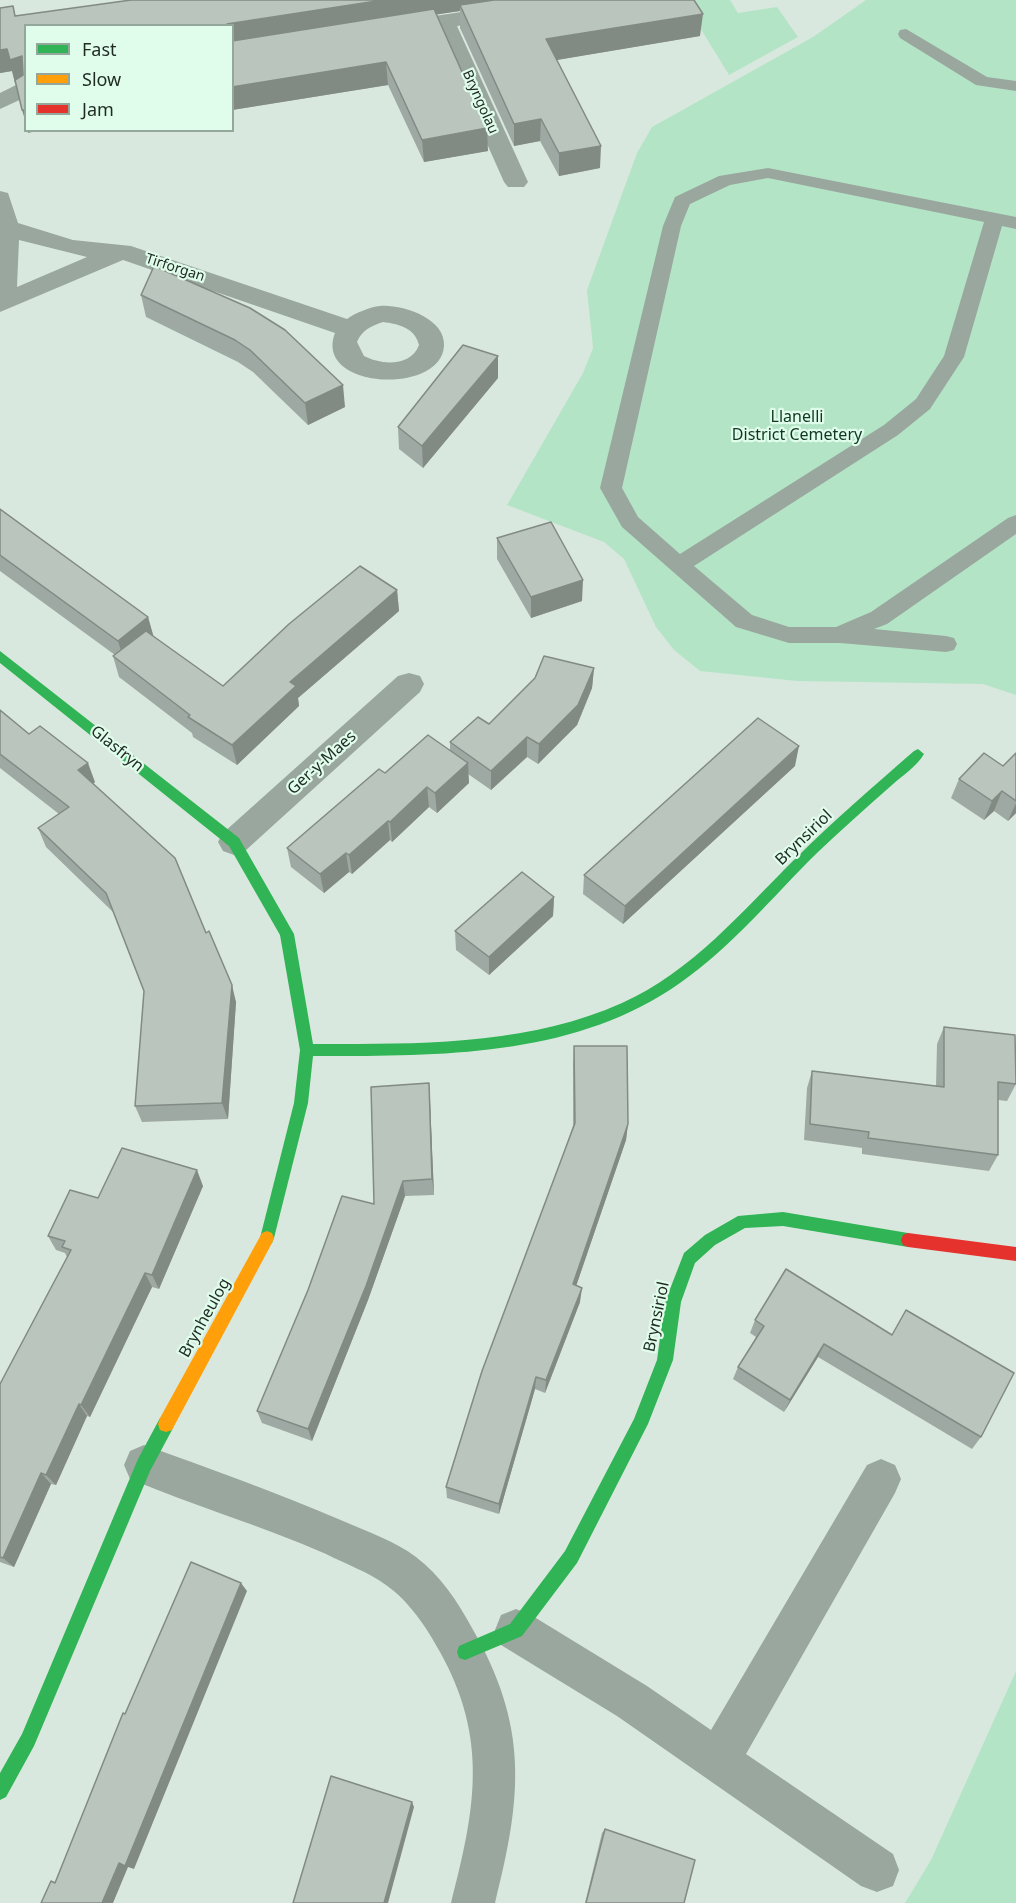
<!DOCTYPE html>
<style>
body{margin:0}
#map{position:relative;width:1016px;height:1903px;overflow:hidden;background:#d9e8de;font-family:"Noto Sans",sans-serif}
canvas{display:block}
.legend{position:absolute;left:24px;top:24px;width:210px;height:108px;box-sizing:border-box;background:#e0fcea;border:2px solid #93a89a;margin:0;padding:8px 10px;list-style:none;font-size:18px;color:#1f2a23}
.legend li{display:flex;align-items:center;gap:12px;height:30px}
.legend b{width:30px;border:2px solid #93a89a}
</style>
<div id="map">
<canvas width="1016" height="1903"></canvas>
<ul class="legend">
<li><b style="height:8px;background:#30b455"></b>Fast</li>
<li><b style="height:8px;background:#ff9f0a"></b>Slow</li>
<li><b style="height:8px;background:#e5322d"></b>Jam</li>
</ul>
</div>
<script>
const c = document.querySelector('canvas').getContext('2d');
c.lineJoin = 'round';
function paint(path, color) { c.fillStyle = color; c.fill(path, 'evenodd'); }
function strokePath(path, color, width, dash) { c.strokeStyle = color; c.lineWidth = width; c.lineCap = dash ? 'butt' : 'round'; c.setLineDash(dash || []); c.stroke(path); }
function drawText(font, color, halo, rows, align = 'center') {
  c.font = font + ' "Noto Sans",sans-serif'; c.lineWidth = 4.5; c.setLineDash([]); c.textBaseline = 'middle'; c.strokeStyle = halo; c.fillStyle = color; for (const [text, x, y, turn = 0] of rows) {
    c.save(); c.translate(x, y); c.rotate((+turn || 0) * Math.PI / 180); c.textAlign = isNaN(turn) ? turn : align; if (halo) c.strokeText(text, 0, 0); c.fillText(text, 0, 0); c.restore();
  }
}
paint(new Path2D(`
 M 683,0 L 730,0 L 738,13 L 777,7 L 798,37 L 729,75 Z
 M 866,0 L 1016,0 L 1016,695 L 983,684 L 797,681 L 700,671 L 674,650 L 656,627 L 624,559 L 604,542 L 507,505 L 583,373 L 593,348 L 587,290 L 637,153 L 652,127 L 813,37 Z
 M 1016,1671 L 1016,1903 L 905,1903 L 931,1860 Z`), '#b4e4c6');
paint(new Path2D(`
 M 906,29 L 987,77 L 1016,81 L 1016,91 L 976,85 L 900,38 L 898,34 L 900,30 Z
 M 768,168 L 1016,217 L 1016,229 L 1002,226 L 964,357 L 930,409 L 898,435 L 694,566 L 752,615 L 789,627 L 836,627 L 871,612 L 1008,518 L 1016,515 L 1016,534 L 887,624 L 874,629 L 946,636 L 954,638 L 957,644 L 954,650 L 946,652 L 840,643 L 789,643 L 736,627 L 622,527 L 600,488 L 663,226 L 675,197 L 719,176 ZM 768,178 L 984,222 L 944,356 L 916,399 L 884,425 L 680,554 L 638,517 L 622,488 L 681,226 L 690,204 L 730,185 Z`), '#99a79e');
paint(new Path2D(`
 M 541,0 L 594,0 L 591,5 L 583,6 L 457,26 L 528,182 L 524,187 L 508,187 L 504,182 L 436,29 L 395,36 L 387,34 L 384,29 L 387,24 L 395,22 Z
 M 26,80 L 26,97 L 0,109 L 0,93 Z
 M 0,191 L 8,193 L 18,223 L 73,240 L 131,246 L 347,319 C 355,313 370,307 380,306 C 401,304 446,318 444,346 C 441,396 313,389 335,333 L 123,260 L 0,312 ZM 19,240 L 87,257 L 17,287 ZM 383,322 C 399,324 415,328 419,345 C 411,367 381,365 364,356 L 357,342 C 362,330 371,326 383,322 Z
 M 409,673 L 420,676 L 424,684 L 420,692 L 245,851 L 234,855 L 223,851 L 218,842 L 223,833 L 398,676 Z
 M 144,1445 C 211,1469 278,1493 343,1521 C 368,1532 395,1541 416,1557 C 440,1575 458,1602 472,1628 C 529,1727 522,1796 495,1903 L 451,1903 C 475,1810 489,1740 440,1652 C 427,1628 409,1601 386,1585 C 368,1572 346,1564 326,1554 C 262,1526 195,1506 130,1479 L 124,1465 L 130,1451 Z
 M 881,1459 L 895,1465 L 901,1479 L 895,1493 L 746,1754 L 893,1854 L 899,1870 L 893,1886 L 877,1892 L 861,1886 L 617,1716 L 501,1645 L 495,1630 L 501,1615 L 516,1609 L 531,1615 L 647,1686 L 711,1730 L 867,1465 Z`), '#99a79e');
paint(new Path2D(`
 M 0,651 L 239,838 L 294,934 L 313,1044 C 416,1044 526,1046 622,1003 C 692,972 743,910 796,858 C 834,820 874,786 914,751 L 918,749 L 924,754 C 917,766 902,776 892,785 C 867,807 842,829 818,852 C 773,896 732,947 680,983 C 574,1058 438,1056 313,1056 L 308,1103 L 274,1238 L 272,1243 L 267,1245 L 262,1243 L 260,1238 L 294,1103 L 300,1050 L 280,935 L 229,846 L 0,663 Z
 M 783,1212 L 908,1233 L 913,1235 L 915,1240 L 913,1245 L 908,1247 L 783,1226 L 745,1228 L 715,1245 L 695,1263 L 681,1302 L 673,1360 L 648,1424 L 577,1563 L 522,1636 L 465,1660 L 459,1658 L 457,1652 L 459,1646 L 510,1624 L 565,1551 L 634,1419 L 657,1360 L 665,1302 L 684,1253 L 705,1235 L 738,1216 Z
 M 166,1416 L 172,1418 L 174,1424 L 172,1430 L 150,1471 L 34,1746 L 6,1797 L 0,1800 L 0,1773 L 22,1734 L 138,1459 L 160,1418 Z`), '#30b455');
paint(new Path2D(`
 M 267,1231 L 272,1233 L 274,1238 L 272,1243 L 172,1430 L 166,1432 L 160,1430 L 158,1424 L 160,1418 L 262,1233 Z`), '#ff9f0a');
paint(new Path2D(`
 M 908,1233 L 1016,1247 L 1016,1261 L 908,1247 L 903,1245 L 901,1240 L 903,1235 Z`), '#e5322d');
paint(new Path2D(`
 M 694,0 L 700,36 L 556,60 L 600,168 L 559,176 L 540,141 L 514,146 L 460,28 L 460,11 L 436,14 L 488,151 L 424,162 L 388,85 L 232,110 L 232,26 L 26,26 L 26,123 L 12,71 L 0,73 L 0,8 L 15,16 Z
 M 154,266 L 345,407 L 308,425 L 253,372 L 238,362 L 146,317 L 141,295 Z
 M 498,378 L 423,468 L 399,449 L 398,427 Z
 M 0,509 L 148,617 L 153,636 L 223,686 L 397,590 L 399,611 L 298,698 L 299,706 L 237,765 L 193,737 L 192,733 L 119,677 L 113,656 L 115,655 L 0,571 Z
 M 497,538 L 582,601 L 531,618 L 497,559 Z
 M 594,668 L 592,688 L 577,725 L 538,764 L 527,757 L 491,790 L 468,774 L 469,783 L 437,813 L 429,807 L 392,842 L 390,840 L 352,874 L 349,872 L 324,893 L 291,867 L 287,848 L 385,773 L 450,751 L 450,742 L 489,724 Z
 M 0,710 L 29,734 L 95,782 L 93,784 L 206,933 L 236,1002 L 228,1119 L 142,1122 L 135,1106 L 144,992 L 113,912 L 46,847 L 38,828 L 59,814 L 0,768 Z
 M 1016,753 L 1016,813 L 1008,821 L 994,811 L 984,820 L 951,798 L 959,779 L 1003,766 Z
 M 795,766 L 623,924 L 583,894 L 584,875 Z
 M 554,897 L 553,916 L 489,975 L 456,950 L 455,931 Z
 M 944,1027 L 1016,1084 L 1007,1101 L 998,1100 L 998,1155 L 989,1171 L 862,1154 L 862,1148 L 804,1140 L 807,1088 L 812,1071 L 936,1086 L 937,1044 Z
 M 574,1046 L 628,1124 L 626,1140 L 576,1286 L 580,1302 L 545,1393 L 535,1389 L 499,1514 L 447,1498 L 446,1487 L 573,1126 L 573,1063 Z
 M 429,1083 L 434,1195 L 405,1196 L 368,1300 L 312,1441 L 262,1423 L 257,1411 L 374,1204 Z
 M 203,1186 L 159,1289 L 152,1287 L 90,1417 L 87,1416 L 56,1485 L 51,1484 L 14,1567 L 0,1562 L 0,1384 L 67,1257 L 65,1253 L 56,1250 L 48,1236 L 98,1198 Z
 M 786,1269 L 981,1437 L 972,1449 L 818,1357 L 784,1412 L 733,1379 L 738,1367 L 756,1337 L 750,1333 L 755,1320 Z
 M 605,1829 L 684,1903 L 585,1903 L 602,1833 Z`), '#9fa9a3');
paint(new Path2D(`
 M 383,0 L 527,0 L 460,5 L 460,11 L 232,46 L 232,26 L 227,26 L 227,24 Z
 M 703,14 L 700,36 L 545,62 L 546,39 Z
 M 7,49 L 22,56 L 26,79 L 15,83 L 12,71 L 0,73 L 0,50 Z
 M 386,62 L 388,85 L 232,110 L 232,87 Z
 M 22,110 L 26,110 L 26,123 Z
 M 541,119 L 540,141 L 514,146 L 514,124 Z
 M 487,128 L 488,151 L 424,162 L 422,140 Z
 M 27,130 L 40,130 L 28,133 Z
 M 601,146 L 600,168 L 559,176 L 559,153 Z
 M 498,356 L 498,378 L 423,468 L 422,446 Z
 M 343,385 L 345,407 L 308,425 L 305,403 Z
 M 583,580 L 582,601 L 531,618 L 531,597 Z
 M 397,590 L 399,611 L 298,698 L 299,706 L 237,765 L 232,745 L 290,682 Z
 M 148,617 L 154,638 L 124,661 L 118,641 Z
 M 594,668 L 592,688 L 577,725 L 538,764 L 539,744 Z
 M 527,737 L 527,757 L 491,790 L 491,771 Z
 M 799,746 L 795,766 L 623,924 L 625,906 Z
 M 88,763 L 95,782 L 85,790 L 78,770 Z
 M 468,763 L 469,783 L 437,813 L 435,793 Z
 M 427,787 L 429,807 L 392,842 L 390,822 Z
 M 1002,791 L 994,811 L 984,820 L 992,801 Z
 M 1016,803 L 1016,813 L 1008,821 Z
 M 388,821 L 390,840 L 352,874 L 349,855 Z
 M 346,853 L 349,872 L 324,893 L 320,874 Z
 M 554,897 L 553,916 L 489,975 L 489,957 Z
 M 232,985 L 236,1002 L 228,1119 L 222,1103 Z
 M 429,1083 L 430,1100 L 434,1195 L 432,1179 Z
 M 628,1124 L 626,1140 L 572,1298 L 573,1284 Z
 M 197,1170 L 203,1186 L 159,1289 L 152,1275 Z
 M 403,1181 L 405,1196 L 368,1300 L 312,1441 L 308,1429 Z
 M 145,1273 L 152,1287 L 90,1417 L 81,1405 Z
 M 582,1288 L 580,1302 L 545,1393 L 546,1380 Z
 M 824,1344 L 818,1357 L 784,1412 L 790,1400 Z
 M 536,1377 L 535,1389 L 499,1514 L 499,1504 Z
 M 79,1404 L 87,1416 L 56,1485 L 46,1475 Z
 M 41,1473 L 51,1484 L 14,1567 L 3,1558 Z
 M 241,1583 L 247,1591 L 134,1869 L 128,1867 L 113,1903 L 102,1903 Z
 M 412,1802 L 414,1807 L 388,1903 L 384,1903 Z`), '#828a84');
const building = new Path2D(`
 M 131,0 L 383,0 L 227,24 L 227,26 L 26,26 L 26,110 L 22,110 L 15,80 L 23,75 L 22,56 L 10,60 L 7,49 L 0,50 L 0,8 L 13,6 L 15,16 Z
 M 494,0 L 694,0 L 703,14 L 546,39 L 601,146 L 559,153 L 541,119 L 514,124 L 460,5 Z
 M 434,9 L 487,128 L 422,140 L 386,62 L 232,87 L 232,41 Z
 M 154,266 L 250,308 L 285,330 L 343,385 L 305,403 L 250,350 L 235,340 L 141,295 Z
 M 463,345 L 498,356 L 422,446 L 398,427 Z
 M 0,509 L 148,617 L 118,641 L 0,555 Z
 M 551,522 L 583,580 L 531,597 L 497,538 Z
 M 360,566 L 397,590 L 290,682 L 296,686 L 232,745 L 188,717 L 190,715 L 113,656 L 146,631 L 223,686 L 289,624 Z
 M 544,656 L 594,668 L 578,705 L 539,744 L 527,737 L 491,771 L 450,742 L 478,717 L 489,724 L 535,678 Z
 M 0,710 L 29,734 L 40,726 L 88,763 L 78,770 L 175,858 L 206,933 L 209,931 L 232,985 L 222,1103 L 135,1106 L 144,991 L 106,893 L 38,828 L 69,807 L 0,754 Z
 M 758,718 L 799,746 L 625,906 L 584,875 Z
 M 428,735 L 468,763 L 435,793 L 427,787 L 390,822 L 388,821 L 349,855 L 346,853 L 320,874 L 287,848 L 379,769 L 385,773 Z
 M 984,753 L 1003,766 L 1016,753 L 1016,801 L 1002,791 L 992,801 L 959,779 Z
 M 522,872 L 554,897 L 489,957 L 455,931 Z
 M 944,1027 L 1015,1035 L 1016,1084 L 998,1082 L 998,1155 L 868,1138 L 869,1132 L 810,1124 L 812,1071 L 944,1087 Z
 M 574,1046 L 627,1046 L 628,1124 L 573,1284 L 582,1288 L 546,1380 L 536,1377 L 499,1504 L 446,1487 L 482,1371 L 575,1123 Z
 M 429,1083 L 432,1179 L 403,1181 L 366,1286 L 308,1429 L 257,1411 L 308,1290 L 342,1196 L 374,1204 L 371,1087 Z
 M 122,1148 L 197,1170 L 152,1275 L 145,1273 L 81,1405 L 79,1404 L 46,1475 L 41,1473 L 3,1558 L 0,1557 L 0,1384 L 71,1250 L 62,1247 L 65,1241 L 48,1236 L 70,1190 L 98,1198 Z
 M 786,1269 L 892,1335 L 906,1310 L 1014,1373 L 981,1437 L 824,1344 L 790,1400 L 738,1367 L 764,1326 L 755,1320 Z
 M 191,1562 L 241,1583 L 125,1866 L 119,1863 L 102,1903 L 41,1903 L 51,1881 L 55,1883 L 123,1713 L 125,1714 Z
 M 331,1776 L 412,1802 L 384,1903 L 293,1903 Z
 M 605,1829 L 695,1860 L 684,1903 L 586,1903 Z`);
paint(building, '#b9c5bd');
strokePath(building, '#828a84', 1.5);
drawText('14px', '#1f2a23', '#e0fcea', [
 ["Bryngolau",480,102,66],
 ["Tirforgan",175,268,18]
]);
drawText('16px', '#0d3822', '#e0fcea', [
 ["Llanelli",797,417],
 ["District Cemetery",797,435]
]);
drawText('16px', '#1f2a23', '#e0fcea', [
 ["Glasfryn",117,749,39],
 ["Ger-y-Maes",322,763,-42],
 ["Brynsiriol",804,838,-44],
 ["Brynsiriol",657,1317,-78],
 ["Brynheulog",205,1318,-61]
]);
</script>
